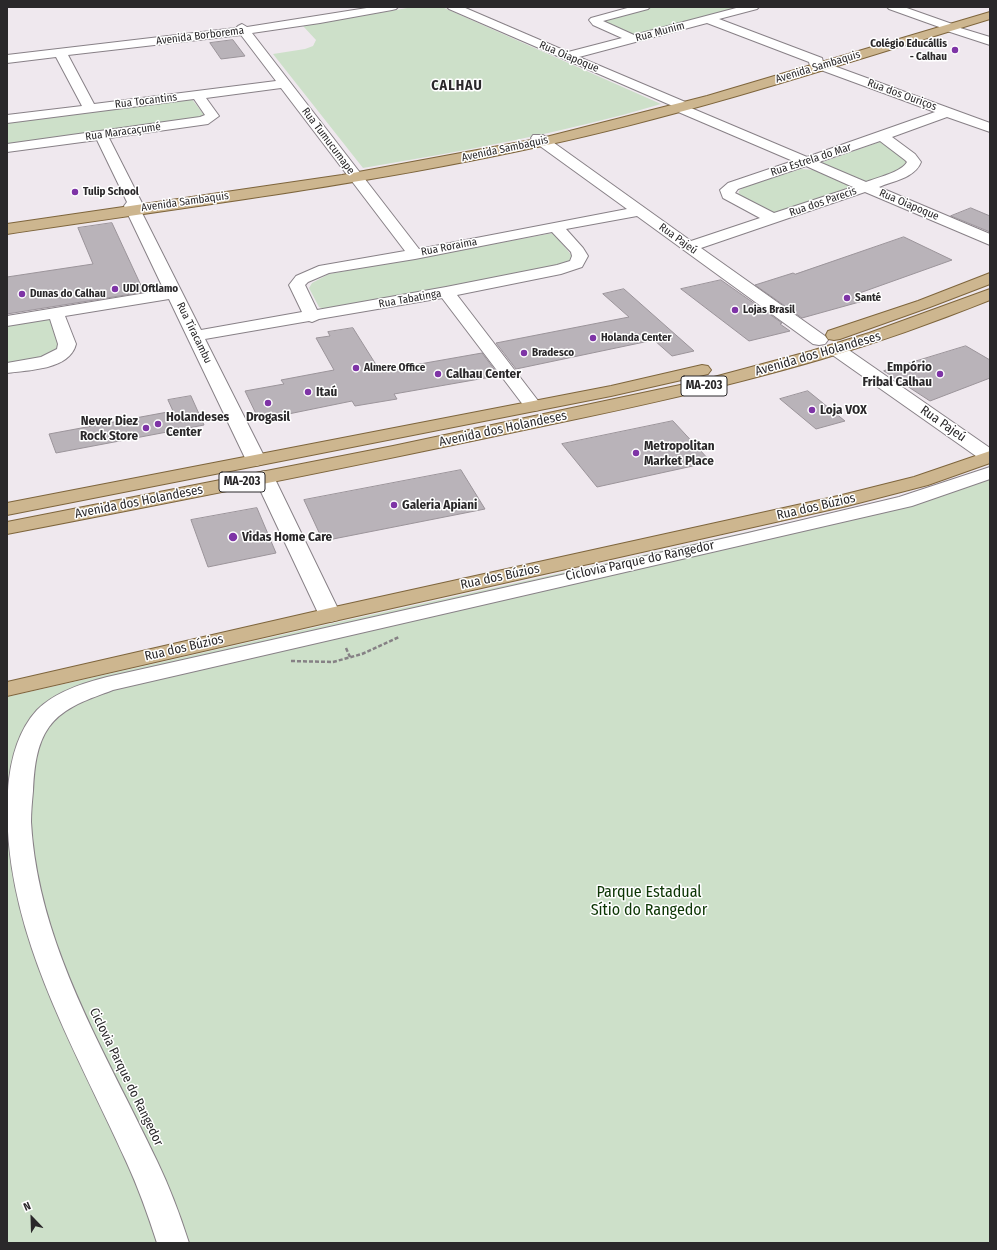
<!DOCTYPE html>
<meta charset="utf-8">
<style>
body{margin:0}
#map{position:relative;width:997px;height:1250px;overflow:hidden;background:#efe8ee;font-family:"Fira Sans Condensed",sans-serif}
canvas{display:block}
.frame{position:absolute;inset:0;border:8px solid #2a282a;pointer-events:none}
.north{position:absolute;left:12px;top:1198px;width:40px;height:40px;-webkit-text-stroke:3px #fff;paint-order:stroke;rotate:337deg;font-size:11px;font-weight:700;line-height:16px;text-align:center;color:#2a282a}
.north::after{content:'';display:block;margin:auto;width:14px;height:18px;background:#2a282a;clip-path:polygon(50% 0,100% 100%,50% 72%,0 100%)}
</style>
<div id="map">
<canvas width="997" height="1250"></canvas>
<div class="frame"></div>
<div class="north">N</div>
</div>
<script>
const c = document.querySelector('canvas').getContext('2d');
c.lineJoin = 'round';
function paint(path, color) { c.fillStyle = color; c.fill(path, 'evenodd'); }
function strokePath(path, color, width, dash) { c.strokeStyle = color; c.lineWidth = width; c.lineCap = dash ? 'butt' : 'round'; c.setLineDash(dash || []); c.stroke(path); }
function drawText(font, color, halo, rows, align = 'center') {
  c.font = font + ' "Fira Sans Condensed",sans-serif'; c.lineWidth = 3; c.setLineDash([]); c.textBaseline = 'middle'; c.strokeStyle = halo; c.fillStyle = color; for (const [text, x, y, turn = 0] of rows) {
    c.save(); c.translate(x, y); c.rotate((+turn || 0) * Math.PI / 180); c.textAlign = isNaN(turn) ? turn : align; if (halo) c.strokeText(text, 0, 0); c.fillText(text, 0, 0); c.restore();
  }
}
paint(new Path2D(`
 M 413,7 L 442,7 L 661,104 C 564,133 463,151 363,168 L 273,54 L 305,49 L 313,46 L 316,40 L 303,26 Z
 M 654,7 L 746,7 L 638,36 L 599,22 L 600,20 Z
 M 191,98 L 205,116 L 202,118 L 7,145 L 7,122 Z
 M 885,140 L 908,161 L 907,167 L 872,182 L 862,181 L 821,164 L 823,162 Z
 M 801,169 L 815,170 L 850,184 L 852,189 L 775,213 L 767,211 L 738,196 L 739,191 L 744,187 Z
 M 553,233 L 573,257 L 571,262 L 558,266 L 328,311 L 319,307 L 309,288 L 312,283 L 329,274 Z
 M 39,320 L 51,320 L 60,345 L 57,352 L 44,357 L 7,363 L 7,325 Z
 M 990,466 L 990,1243 L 7,1243 L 7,697 L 334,623 L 906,497 Z`), '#cde0c9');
const building = new Path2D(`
 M 233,40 L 245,56 L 221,59 L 210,43 Z
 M 971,208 L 990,216 L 990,232 L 951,216 Z
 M 112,223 L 144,292 L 7,314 L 7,277 L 93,264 L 78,228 Z
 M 904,237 L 952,260 L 854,295 L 863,301 L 802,318 L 755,285 L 793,273 L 795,274 Z
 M 721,280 L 782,323 L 780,324 L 790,331 L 749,341 L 681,289 Z
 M 624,289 L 694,351 L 672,356 L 654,340 L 516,369 L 496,343 L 629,317 L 603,294 Z
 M 353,328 L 380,371 L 482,353 L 497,373 L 489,374 L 491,377 L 394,394 L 397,399 L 355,406 L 352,401 L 259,420 L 245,391 L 284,384 L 281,380 L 334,370 L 316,338 L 330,336 L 328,332 Z
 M 966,346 L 990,360 L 990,378 L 930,401 L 884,371 Z
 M 808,391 L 845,421 L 816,429 L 780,399 Z
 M 191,396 L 204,425 L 56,453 L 49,434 L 173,411 L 168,400 Z
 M 673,421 L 711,462 L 597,487 L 562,444 Z
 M 461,470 L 485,509 L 323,541 L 304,500 Z
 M 257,508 L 276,553 L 208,567 L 191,520 Z`);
paint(building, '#b9b3b9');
strokePath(building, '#9b949a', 1);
const minor = new Path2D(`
 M 373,7 L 398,7 L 396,9 L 392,10 L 320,23 L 252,33 L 419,249 L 627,209 L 533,141 L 531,138 L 533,135 L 543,135 L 691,241 L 760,218 L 723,198 L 720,190 L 728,183 L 793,161 L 676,111 L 675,107 L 449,9 L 447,7 L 463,7 L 568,52 L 622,38 L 593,25 L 589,20 L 591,18 L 631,7 L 650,7 L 648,9 L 603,21 L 634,35 L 740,7 L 759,7 L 757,9 L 719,19 L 822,58 L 823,62 L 990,123 L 990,132 L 947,117 L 892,137 L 915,154 L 921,162 C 915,178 893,181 879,187 L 990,234 L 990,245 L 865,192 L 701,248 L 825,336 L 828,340 L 825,344 L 819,345 L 813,344 L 637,216 L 566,229 L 583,248 L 588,256 L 582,267 L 561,274 L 457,295 L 539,402 L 542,406 L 539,410 L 533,411 L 527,410 L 442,298 L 319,319 L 312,322 L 309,321 L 205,339 L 266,460 L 263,464 L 256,466 L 249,464 L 246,460 L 169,299 L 65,316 L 76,344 C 70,370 28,370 7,373 L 7,363 L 41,357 L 57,349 L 58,344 L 50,319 L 7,326 L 7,316 L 164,290 L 124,206 L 127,202 L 97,140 L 7,152 L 7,144 L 200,117 L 205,115 L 194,99 L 7,123 L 7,115 L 82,106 L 56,57 L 7,63 L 7,55 L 236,28 L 238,26 L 242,24 L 247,27 ZM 707,23 L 809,62 L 810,66 L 935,112 L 807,157 L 691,108 L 690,104 L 579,57 ZM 241,35 L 276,81 L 94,104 L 68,55 ZM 281,88 L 405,251 L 319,266 L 296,276 L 289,285 L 302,312 L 201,330 L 140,209 L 143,205 L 109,138 L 208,124 L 219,116 L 206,98 ZM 880,141 L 905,160 L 907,162 C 902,172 876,178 866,182 L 819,162 ZM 806,166 L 853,187 L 774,213 L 735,193 L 738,189 ZM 552,232 L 571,252 L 572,256 L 570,261 L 557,265 L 446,287 L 317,310 L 305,285 L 308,282 L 329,273 L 415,259 Z
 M 887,7 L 904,7 L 955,25 L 957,27 L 990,37 L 990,45 L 944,30 L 942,28 L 889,9 Z
 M 837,345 L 843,346 L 990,448 L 990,463 L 983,461 L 831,354 L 828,350 L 831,346 Z
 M 990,467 L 990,479 L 912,506 L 113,690 C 90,699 64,706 49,727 C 36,745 34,770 33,791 C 32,801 31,812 31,822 C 38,946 106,1052 157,1161 C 170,1188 180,1215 189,1243 L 157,1243 C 148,1215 138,1187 126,1161 C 73,1043 0,925 8,791 C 10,762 17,732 37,710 C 55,692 83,683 107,677 L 748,533 L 899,497 Z
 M 264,471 L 271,473 L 274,477 L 341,615 L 338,620 L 330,622 L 322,620 L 319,615 L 254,477 L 257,473 Z`);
const major = new Path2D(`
 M 990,12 L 990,19 C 842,64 694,113 542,146 C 365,185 186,207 7,234 L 7,224 L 342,175 L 542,138 L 707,96 Z
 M 990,273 L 990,284 L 930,307 L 840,339 L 834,340 L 828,339 L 826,335 L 828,331 L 918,301 Z
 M 990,289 L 990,300 C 935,322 879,342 822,359 C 713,391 602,414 491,437 C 330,471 168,503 7,534 L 7,522 L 393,446 L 699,381 L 811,351 L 869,333 Z
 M 702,365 L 708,366 L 711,370 L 708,374 L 611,396 L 7,515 L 7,503 L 611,386 Z
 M 990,451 L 990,463 L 928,485 L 847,506 L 330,622 L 7,696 L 7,682 L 330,608 L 838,496 L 914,477 Z`);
strokePath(minor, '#888187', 2);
strokePath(major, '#7e653c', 2);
strokePath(new Path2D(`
 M 346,648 L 350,657
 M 291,661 L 333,662 L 362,654 L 399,637`), '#868185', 2.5, [4, 2]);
paint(minor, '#fff');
paint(major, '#cdb68f');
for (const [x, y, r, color] of [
 [955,50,4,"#7e34a6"],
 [75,192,4,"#7e34a6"],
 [115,289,4,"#7e34a6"],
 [22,294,4,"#7e34a6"],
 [847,298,4,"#7e34a6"],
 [735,310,4,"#7e34a6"],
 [593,338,4,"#7e34a6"],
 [524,353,4,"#7e34a6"],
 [356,368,4,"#7e34a6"],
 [438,374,4,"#7e34a6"],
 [940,374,4,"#7e34a6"],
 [308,392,4,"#7e34a6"],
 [268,403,4,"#7e34a6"],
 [812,410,4,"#7e34a6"],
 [158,424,4,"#7e34a6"],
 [146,428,4,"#7e34a6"],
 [636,453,4,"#7e34a6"],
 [394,505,4,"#7e34a6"],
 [233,537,5,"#7e34a6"]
]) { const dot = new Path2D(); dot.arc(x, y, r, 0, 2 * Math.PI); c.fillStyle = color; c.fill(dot); strokePath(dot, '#fff', 1.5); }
drawText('11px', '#2a282a', '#fff', [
 ["Rua Munim",660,32,-15],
 ["Avenida Borborema",200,36,-7],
 ["Rua Oiapoque",569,57,23],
 ["Avenida Sambaquis",818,67,-17],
 ["Rua dos Ouriços",902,95,20],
 ["Rua Tocantins",146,101,-7],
 ["Rua Maracaçumé",123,132,-8],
 ["Rua Tumucumape",328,141,53],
 ["Avenida Sambaquis",505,149,-12],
 ["Rua Estrela do Mar",811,160,-18],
 ["Avenida Sambaquis",185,202,-8],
 ["Rua dos Parecis",823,202,-19],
 ["Rua Oiapoque",909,205,23],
 ["Rua Pajeú",678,239,36],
 ["Rua Roraima",449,247,-11],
 ["Rua Tabatinga",410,299,-10],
 ["Rua Tiracambu",194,333,64]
]);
drawText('bold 11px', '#2a282a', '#fff', [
 ["Colégio Educállis",947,44,"right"],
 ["- Calhau",947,57,"right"],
 ["Tulip School",83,192],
 ["UDI Oftlamo",123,289],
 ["Dunas do Calhau",30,294],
 ["Santé",855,298],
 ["Lojas Brasil",743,310],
 ["Holanda Center",601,338],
 ["Bradesco",532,353],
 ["Almere Office",364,368]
], 'left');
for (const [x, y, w] of [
 [704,386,46],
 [242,482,46]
]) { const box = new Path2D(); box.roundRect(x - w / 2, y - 10, w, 20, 3); c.fillStyle = '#fff'; c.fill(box); strokePath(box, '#2a282a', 1); }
drawText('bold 12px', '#2a282a', null, [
 ["MA-203",704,386],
 ["MA-203",242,482]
]);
drawText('13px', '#2a282a', '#fff', [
 ["Avenida dos Holandeses",818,354,-16],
 ["Rua Pajeú",943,424,35],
 ["Avenida dos Holandeses",503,429,-12],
 ["Avenida dos Holandeses",139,502,-11],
 ["Rua dos Búzios",816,507,-13],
 ["Ciclovia Parque do Rangedor",640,561,-12],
 ["Rua dos Búzios",500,577,-12],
 ["Rua dos Búzios",184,648,-13],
 ["Ciclovia Parque do Rangedor",126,1077,64]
]);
drawText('bold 13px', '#2a282a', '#fff', [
 ["Empório",932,367,"right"],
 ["Fribal Calhau",932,382,"right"],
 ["Calhau Center",446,374],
 ["Itaú",316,392],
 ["Loja VOX",820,410],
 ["Holandeses",166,417],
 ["Center",166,432],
 ["Drogasil",268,417,"center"],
 ["Never Diez",138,421,"right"],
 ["Rock Store",138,436,"right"],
 ["Metropolitan",644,446],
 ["Market Place",644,461],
 ["Galeria Apiani",402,505],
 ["Vidas Home Care",242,537]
], 'left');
c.letterSpacing = '1px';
drawText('bold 14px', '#2a282a', '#fff', [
 ["CALHAU",457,86]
]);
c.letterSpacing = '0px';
drawText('16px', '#0c3504', '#fff', [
 ["Parque Estadual",649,893],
 ["Sítio do Rangedor",649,911]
]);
</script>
